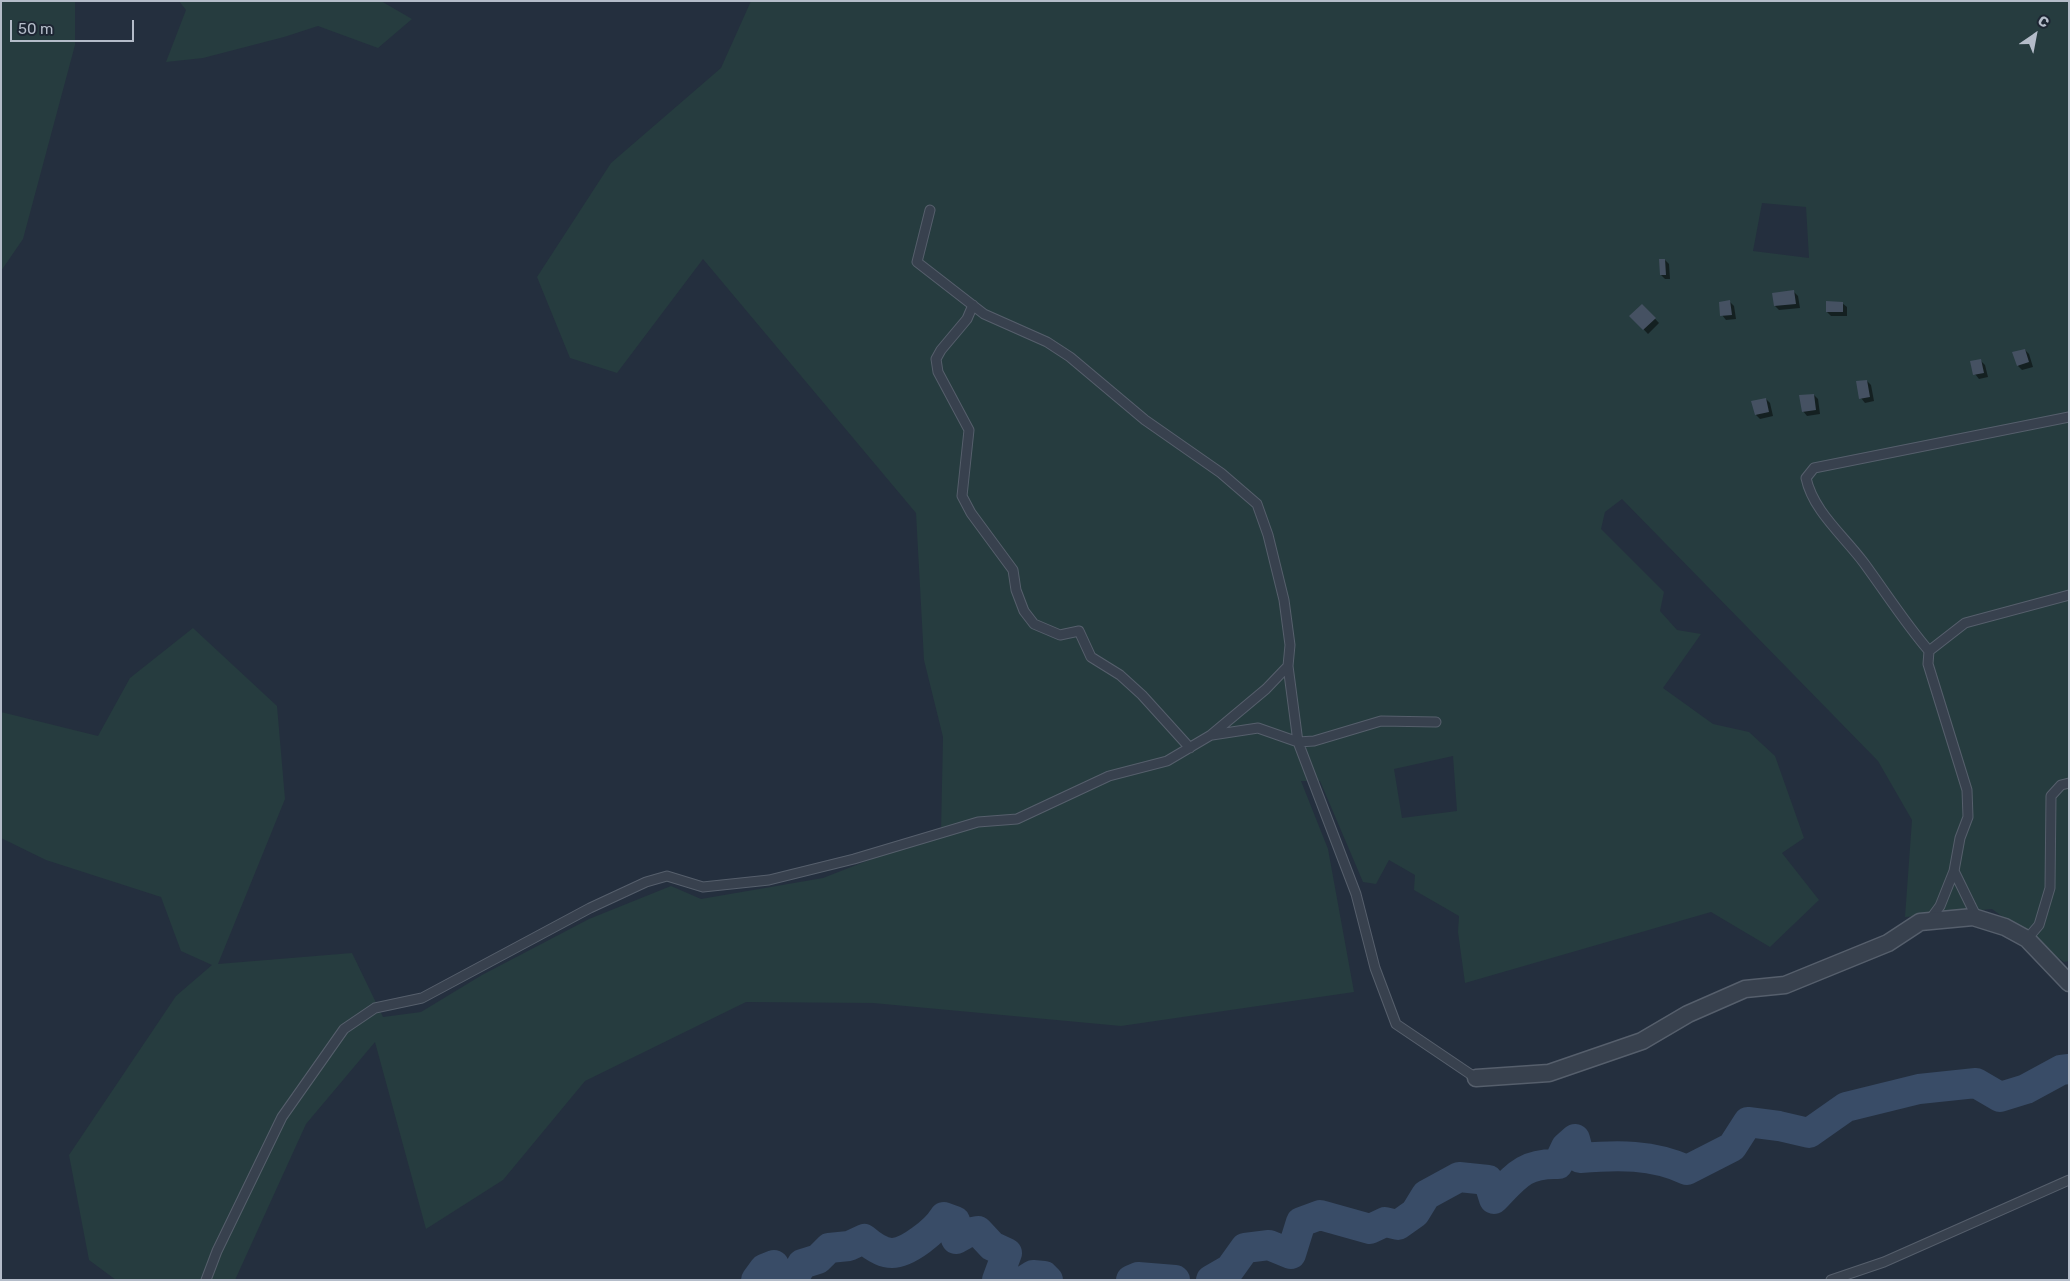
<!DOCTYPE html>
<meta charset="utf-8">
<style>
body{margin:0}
#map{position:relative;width:2070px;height:1281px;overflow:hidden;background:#242f3e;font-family:Rubik,sans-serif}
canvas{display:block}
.frame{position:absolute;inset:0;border:2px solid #b4bcc9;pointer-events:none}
.north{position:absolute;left:2010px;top:10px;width:50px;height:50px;-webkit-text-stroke:4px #1d2633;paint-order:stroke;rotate:33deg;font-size:14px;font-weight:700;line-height:20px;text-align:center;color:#b4bcc9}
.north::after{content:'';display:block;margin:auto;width:18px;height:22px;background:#b4bcc9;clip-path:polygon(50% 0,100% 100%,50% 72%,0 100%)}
.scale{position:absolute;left:10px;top:20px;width:124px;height:22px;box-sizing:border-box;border:2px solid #b4bcc9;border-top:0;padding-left:6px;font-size:15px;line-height:18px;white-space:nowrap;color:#b4bcc9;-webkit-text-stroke:4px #1d2633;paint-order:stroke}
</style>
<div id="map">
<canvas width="2070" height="1281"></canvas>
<div class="frame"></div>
<div class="north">С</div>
<div class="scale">50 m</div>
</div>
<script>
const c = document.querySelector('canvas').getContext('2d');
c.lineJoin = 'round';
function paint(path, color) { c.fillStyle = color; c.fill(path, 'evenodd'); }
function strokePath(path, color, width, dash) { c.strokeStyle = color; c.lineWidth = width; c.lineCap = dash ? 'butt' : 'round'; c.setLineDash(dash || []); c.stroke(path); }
paint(new Path2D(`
 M 1,1 L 75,1 L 75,45 L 23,239 L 1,271 Z
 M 179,1 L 381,1 L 412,19 L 378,48 L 318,26 L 284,37 L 203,58 L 166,62 L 186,10 Z
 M 751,1 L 2069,1 L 2069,961 L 2064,962 L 1992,909 L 1905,917 L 1912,820 L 1878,761 L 1622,499 L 1605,512 L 1601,529 L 1664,592 L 1660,611 L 1677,630 L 1701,634 L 1663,688 L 1713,724 L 1749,732 L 1775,756 L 1804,838 L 1782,853 L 1819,900 L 1770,947 L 1711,912 L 1465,983 L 1458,932 L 1459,916 L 1414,890 L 1415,875 L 1389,860 L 1376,884 L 1363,882 L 1320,781 L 1301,781 L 1328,849 L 1354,992 L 1121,1026 L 873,1003 L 746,1002 L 585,1081 L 503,1180 L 426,1229 L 375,1042 L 306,1124 L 235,1280 L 116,1280 L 89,1260 L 69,1155 L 176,996 L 212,965 L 181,951 L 161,897 L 46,860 L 1,838 L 1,712 L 98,736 L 130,678 L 193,628 L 277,706 L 285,799 L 218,964 L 352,953 L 383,1017 L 421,1012 L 482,975 L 589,919 L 671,886 L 701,899 L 823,878 L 941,832 L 943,737 L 924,660 L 916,513 L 703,259 L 617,373 L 570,358 L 537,277 L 611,163 L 721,68 ZM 1762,203 L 1806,207 L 1809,258 L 1753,251 ZM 1453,756 L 1457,811 L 1402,818 L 1394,769 Z`), '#263c3f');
paint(new Path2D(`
 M 1665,260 L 1669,264 L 1670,279 L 1665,279 L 1661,275 Z
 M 1794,292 L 1798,296 L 1800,308 L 1779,310 L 1775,306 Z
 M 1730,302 L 1734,306 L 1736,319 L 1726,320 L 1722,315 Z
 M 1842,303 L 1847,307 L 1847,316 L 1831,316 L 1827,312 Z
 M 1642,305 L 1659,323 L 1648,334 L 1631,316 Z
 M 2025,350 L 2029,354 L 2033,367 L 2022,370 L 2018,366 Z
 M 1980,360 L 1985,365 L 1988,377 L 1979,379 L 1975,374 Z
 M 1867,381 L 1871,385 L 1874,401 L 1865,403 L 1861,398 Z
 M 1814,395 L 1818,399 L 1820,414 L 1807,416 L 1803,411 Z
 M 1766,399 L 1770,403 L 1773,416 L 1760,419 L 1756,415 Z`), '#0007');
strokePath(new Path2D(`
 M 756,1280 L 764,1269 L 774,1265 L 779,1280
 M 793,1280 L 802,1264 L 818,1259 L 829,1248 L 849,1246 L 864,1239 C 871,1245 882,1253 892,1253 C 908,1253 936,1230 944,1217 L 955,1221 L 956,1239 L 967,1233 L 978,1231 L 992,1246 L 1007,1253 L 997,1280
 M 1025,1280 L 1033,1275 L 1044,1276 L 1048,1280
 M 1131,1280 L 1138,1277 L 1175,1280
 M 1211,1280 L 1230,1269 L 1245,1248 L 1269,1245 L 1291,1254 L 1301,1222 L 1320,1215 L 1370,1229 L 1385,1222 L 1398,1225 L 1415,1213 L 1426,1195 L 1459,1177 L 1488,1180 L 1494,1199 C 1516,1176 1524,1163 1558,1164 L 1566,1147 L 1575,1139 L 1580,1158 C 1618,1155 1652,1154 1687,1170 L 1732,1147 L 1748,1122 L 1779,1126 L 1809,1133 L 1846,1107 L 1919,1089 L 1976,1083 L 2000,1097 L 2026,1089 L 2061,1070 L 2069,1069`), '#394c67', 30);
paint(new Path2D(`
 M 1659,259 L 1665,259 L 1666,275 L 1660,275 Z
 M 1794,290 L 1796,304 L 1774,306 L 1772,293 Z
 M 1730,300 L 1732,315 L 1720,316 L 1719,302 Z
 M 1826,301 L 1843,302 L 1843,312 L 1826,312 Z
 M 1642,304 L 1656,318 L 1643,330 L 1629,316 Z
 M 2025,349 L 2029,362 L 2017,366 L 2012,352 Z
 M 1981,359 L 1984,373 L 1973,375 L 1970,361 Z
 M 1867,380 L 1870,397 L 1859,399 L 1856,381 Z
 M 1814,394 L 1816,410 L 1802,412 L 1799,395 Z
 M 1766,398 L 1769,412 L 1755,415 L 1751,401 Z`), '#455162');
const lane = new Path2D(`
 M 973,305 L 967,319 L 941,350 L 936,359 L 938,372 L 969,430 L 962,496 L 971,513 L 1013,570 L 1016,590 L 1024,611 L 1034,624 L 1060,635 L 1079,631 L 1091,657 L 1120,675 L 1142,695 L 1190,748
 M 1929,651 C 1905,623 1886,593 1864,563 C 1844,536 1813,511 1806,478 L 1814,468 L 2069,417
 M 1288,666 L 1298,742 L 1356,894 L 1375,968 L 1396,1024 L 1476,1078
 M 1212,735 L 1258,728 L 1298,742 L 1314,741 L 1381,721 L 1436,722
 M 1954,871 L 1977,918
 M 1929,921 L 1940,906 L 1954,871 L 1960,838 L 1968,817 L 1967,790 L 1928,664 L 1929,651 L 1965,623 L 2069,595
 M 2027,939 L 2039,925 L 2050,888 L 2051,796 L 2061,785 L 2069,783
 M 206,1280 L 217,1251 L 282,1117 L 344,1029 L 375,1008 L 422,998 L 590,908 L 646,882 L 667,876 L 703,887 L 769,880 L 854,859 L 978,822 L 1017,819 L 1109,776 L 1167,761 L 1211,735 L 1266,689 L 1288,666 L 1290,645 L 1284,600 L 1268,535 L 1257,504 L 1221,473 L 1145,420 L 1070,357 L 1047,342 L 984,314 L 917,262 L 930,210
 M 1831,1280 L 1884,1262 L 2069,1180`);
const street = new Path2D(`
 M 1476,1078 L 1549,1073 L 1642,1041 L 1688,1014 L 1745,989 L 1785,985 L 1888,943 L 1920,922 L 1973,917 L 2005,927 L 2027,939 L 2069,983`);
strokePath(lane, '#565f6c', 11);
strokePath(street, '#565f6c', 19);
strokePath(lane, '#38414e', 9);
strokePath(street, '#38414e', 16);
</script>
